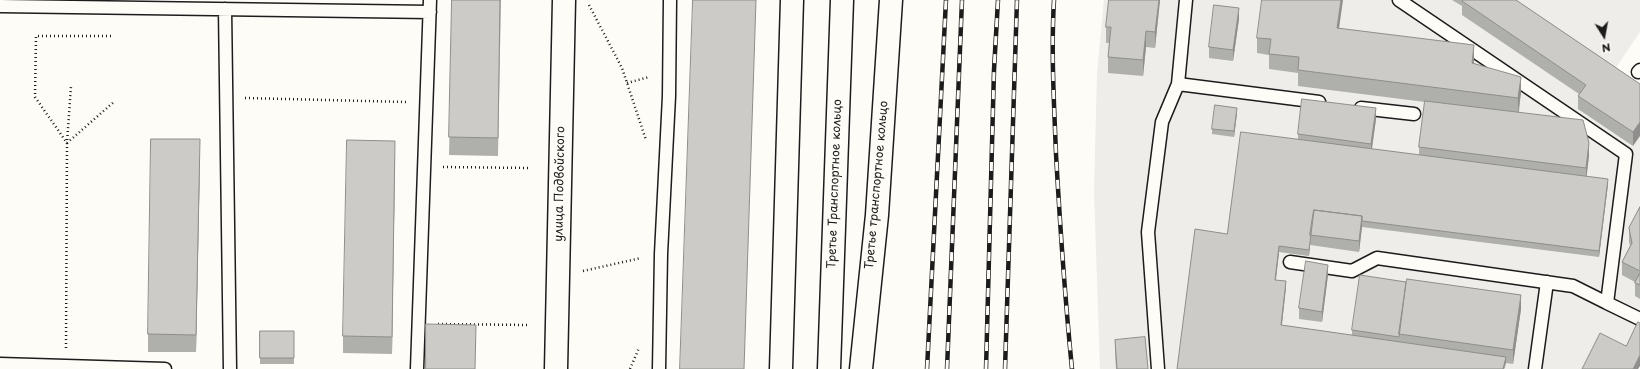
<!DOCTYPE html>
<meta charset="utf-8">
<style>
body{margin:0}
#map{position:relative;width:1640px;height:369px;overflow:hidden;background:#fdfcf7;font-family:"Playpen Sans",sans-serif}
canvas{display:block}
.north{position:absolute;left:1584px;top:16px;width:40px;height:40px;-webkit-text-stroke:3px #fdfcf7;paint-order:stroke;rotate:169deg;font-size:11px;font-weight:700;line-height:16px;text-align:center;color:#1c1c1c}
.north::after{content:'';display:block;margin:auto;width:14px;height:18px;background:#1c1c1c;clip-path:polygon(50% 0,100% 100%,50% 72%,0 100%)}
</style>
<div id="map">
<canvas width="1640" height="369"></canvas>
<div class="north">N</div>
</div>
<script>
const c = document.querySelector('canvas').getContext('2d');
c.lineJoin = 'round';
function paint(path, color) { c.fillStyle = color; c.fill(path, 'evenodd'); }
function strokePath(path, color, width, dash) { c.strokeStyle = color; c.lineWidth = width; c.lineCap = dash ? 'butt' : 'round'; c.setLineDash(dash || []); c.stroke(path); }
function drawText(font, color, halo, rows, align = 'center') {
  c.font = font + ' "Playpen Sans",sans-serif'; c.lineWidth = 3.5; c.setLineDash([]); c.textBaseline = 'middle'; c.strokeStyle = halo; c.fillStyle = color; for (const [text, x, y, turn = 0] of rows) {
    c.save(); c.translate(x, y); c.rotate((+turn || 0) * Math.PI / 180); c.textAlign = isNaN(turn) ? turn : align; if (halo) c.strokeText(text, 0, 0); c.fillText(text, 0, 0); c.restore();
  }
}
paint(new Path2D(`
 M 1104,0 L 1640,0 L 1640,32 L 1611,75 L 1640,95 L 1640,366 L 1638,369 L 1100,369 L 1094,192 L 1097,73 Z`), '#eeede9');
const service = new Path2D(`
 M 1186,0 L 1178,84 L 1319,102
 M 1399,0 L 1626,154 L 1607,303 L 1640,319
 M 0,6 L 430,12
 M 225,9 L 230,369
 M 1638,72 L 1640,70
 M 1361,108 L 1414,114
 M 1290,262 L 1352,271 L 1377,258 L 1573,286 L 1607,303
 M 0,364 L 165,369
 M 417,369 L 430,0
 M 659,369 L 661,254 L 669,96 L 670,0
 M 1158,369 L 1148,232 L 1162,122 L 1178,84
 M 1535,369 L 1547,282`);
const tertiary = new Path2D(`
 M 556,369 L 564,0`);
const primary = new Path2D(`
 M 781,369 L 792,0
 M 829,369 L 842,0
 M 861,369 L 877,215 L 891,0`);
strokePath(service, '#1c1c1c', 15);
strokePath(tertiary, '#1c1c1c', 25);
strokePath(primary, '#1c1c1c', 25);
strokePath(new Path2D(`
 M 589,5 L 622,68 L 646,140
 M 111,36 L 36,36 L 35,97 L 67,143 L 115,101
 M 627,83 L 649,77
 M 245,98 L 406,102
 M 443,167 L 531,168
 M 583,271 L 641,258
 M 438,324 L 528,325
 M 66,348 L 67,143 L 71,86
 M 630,369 L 639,348`), '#1c1c1c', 2.5, [1, 3]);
strokePath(service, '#fdfcf7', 12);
strokePath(tertiary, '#fdfcf7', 22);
strokePath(primary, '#fdfcf7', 22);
const rail = new Path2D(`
 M 1054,0 C 1051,51 1054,103 1056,154 C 1060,226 1065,298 1072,369
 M 927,369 L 946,0
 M 947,369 L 962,0
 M 986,369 L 994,70 L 998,0
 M 1005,369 L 1017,0`);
strokePath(rail, '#1c1c1c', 4.5);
strokePath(rail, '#fdfcf7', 3, [9]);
paint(new Path2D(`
 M 452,0 L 501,0 L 498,156 L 449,155 Z
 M 1109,0 L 1160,0 L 1155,48 L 1146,47 L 1143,76 L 1108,73 L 1108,57 L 1109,43 L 1106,43 L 1106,27 Z
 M 1452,0 L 1516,0 L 1640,84 L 1633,146 L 1578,109 L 1578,96 L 1579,94 L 1462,15 L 1462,6 Z
 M 1239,19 L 1233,61 L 1209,58 L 1209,47 Z
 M 1339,28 L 1474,61 L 1474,63 L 1521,92 L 1519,112 L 1589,156 L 1586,176 L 1608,184 L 1599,257 L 1362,227 L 1359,252 L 1310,245 L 1309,256 L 1279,252 L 1276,280 L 1286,287 L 1282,325 L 1352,335 L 1352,330 L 1521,309 L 1513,364 L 1506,363 L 1504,369 L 1177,369 L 1227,234 L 1298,139 L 1298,134 L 1376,119 L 1372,149 L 1419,155 L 1419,147 L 1425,102 L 1298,86 L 1298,73 L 1269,69 L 1269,55 L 1257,53 L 1257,38 Z
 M 1237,113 L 1234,137 L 1212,134 L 1212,129 Z
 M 200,157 L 196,352 L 148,352 L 148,334 Z
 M 395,158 L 392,354 L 343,353 L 343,336 Z
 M 1640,207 L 1640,299 L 1635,296 L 1635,282 L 1622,275 L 1622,262 L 1630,246 L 1629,242 L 1629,228 Z
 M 1328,275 L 1322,322 L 1299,319 L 1299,308 Z
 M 260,331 L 294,331 L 294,364 L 260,364 Z
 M 1115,340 L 1148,369 L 1116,369 L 1115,353 Z`), '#afafac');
paint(new Path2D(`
 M 1159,0 L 1160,0 L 1155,48 L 1155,32 Z
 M 1341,0 L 1343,0 L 1337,43 L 1337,28 Z
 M 1239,8 L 1239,19 L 1233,61 L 1233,50 Z
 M 1146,31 L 1146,47 L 1143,76 L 1143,60 Z
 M 1474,45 L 1474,61 L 1472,79 L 1472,63 Z
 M 1521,77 L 1521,92 L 1518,114 L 1518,98 Z
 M 1237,108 L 1237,113 L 1234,137 L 1234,131 Z
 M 1376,108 L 1376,119 L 1371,154 L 1371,144 Z
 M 1640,122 L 1640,136 L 1633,146 L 1633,132 Z
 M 200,139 L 200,157 L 196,352 L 196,335 Z
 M 395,141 L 395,158 L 392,354 L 392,337 Z
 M 1589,143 L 1589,156 L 1586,182 L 1586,168 Z
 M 1608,179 L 1608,184 L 1599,257 L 1599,251 Z
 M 1362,216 L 1362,227 L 1359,252 L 1359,241 Z
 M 1310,239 L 1310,245 L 1309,256 L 1309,250 Z
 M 1279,246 L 1279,252 L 1275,286 L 1275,280 Z
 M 1328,265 L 1328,275 L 1322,322 L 1322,312 Z
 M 1286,281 L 1286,287 L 1281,331 L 1281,325 Z
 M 1521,295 L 1521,309 L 1513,364 L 1513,350 Z
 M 1640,355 L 1640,366 L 1638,369 L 1633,369 Z
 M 1506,357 L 1506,363 L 1504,369 L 1503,369 Z`), '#8f8e8c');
const building = new Path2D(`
 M 452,0 L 500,0 L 498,138 L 449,137 Z
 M 693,0 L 756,0 L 744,369 L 680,369 Z
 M 1109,0 L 1159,0 L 1155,32 L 1146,31 L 1143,60 L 1108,57 L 1111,27 L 1106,27 Z
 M 1262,0 L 1341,0 L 1337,28 L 1474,45 L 1472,63 L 1521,77 L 1518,98 L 1298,70 L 1299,57 L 1269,54 L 1271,39 L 1257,38 Z
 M 1463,0 L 1516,0 L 1640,84 L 1640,122 L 1633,132 L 1578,96 L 1586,85 L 1462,1 Z
 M 1214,5 L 1239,8 L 1233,50 L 1209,47 Z
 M 1302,99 L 1376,108 L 1371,144 L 1298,134 Z
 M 1425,101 L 1583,120 L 1589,143 L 1586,168 L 1419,147 Z
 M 1215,105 L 1237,108 L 1234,131 L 1212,129 Z
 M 1241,132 L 1608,179 L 1599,251 L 1362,221 L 1362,216 L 1314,210 L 1309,250 L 1279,246 L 1275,280 L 1286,281 L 1281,325 L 1506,357 L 1503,369 L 1177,369 L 1195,229 L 1227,234 Z
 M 151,139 L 200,139 L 196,335 L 148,334 Z
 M 347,140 L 395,141 L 392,337 L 343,336 Z
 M 1640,207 L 1640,271 L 1622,262 L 1632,243 L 1629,228 Z
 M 1314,210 L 1362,216 L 1359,241 L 1310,235 Z
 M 1306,261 L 1328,265 L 1322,312 L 1299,308 Z
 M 1640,273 L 1640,285 L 1635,283 Z
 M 1360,275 L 1406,282 L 1399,337 L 1352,330 Z
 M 1407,279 L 1521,295 L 1513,350 L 1399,334 Z
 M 1638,322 L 1640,323 L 1640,355 L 1633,369 L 1582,369 L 1600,333 L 1626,346 Z
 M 426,324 L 476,325 L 475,369 L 426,369 Z
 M 260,331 L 294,331 L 294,358 L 260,358 Z
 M 1145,337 L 1148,369 L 1117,369 L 1115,340 Z`);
paint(building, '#cccbc8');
strokePath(building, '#8f8e8c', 1);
drawText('12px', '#1c1c1c', '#fdfcf7', [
 ["улица Подвойского",560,184,-89],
 ["Третье Транспортное кольцо",835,184,-88],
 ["Третье транспортное кольцо",877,185,-85]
]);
</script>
